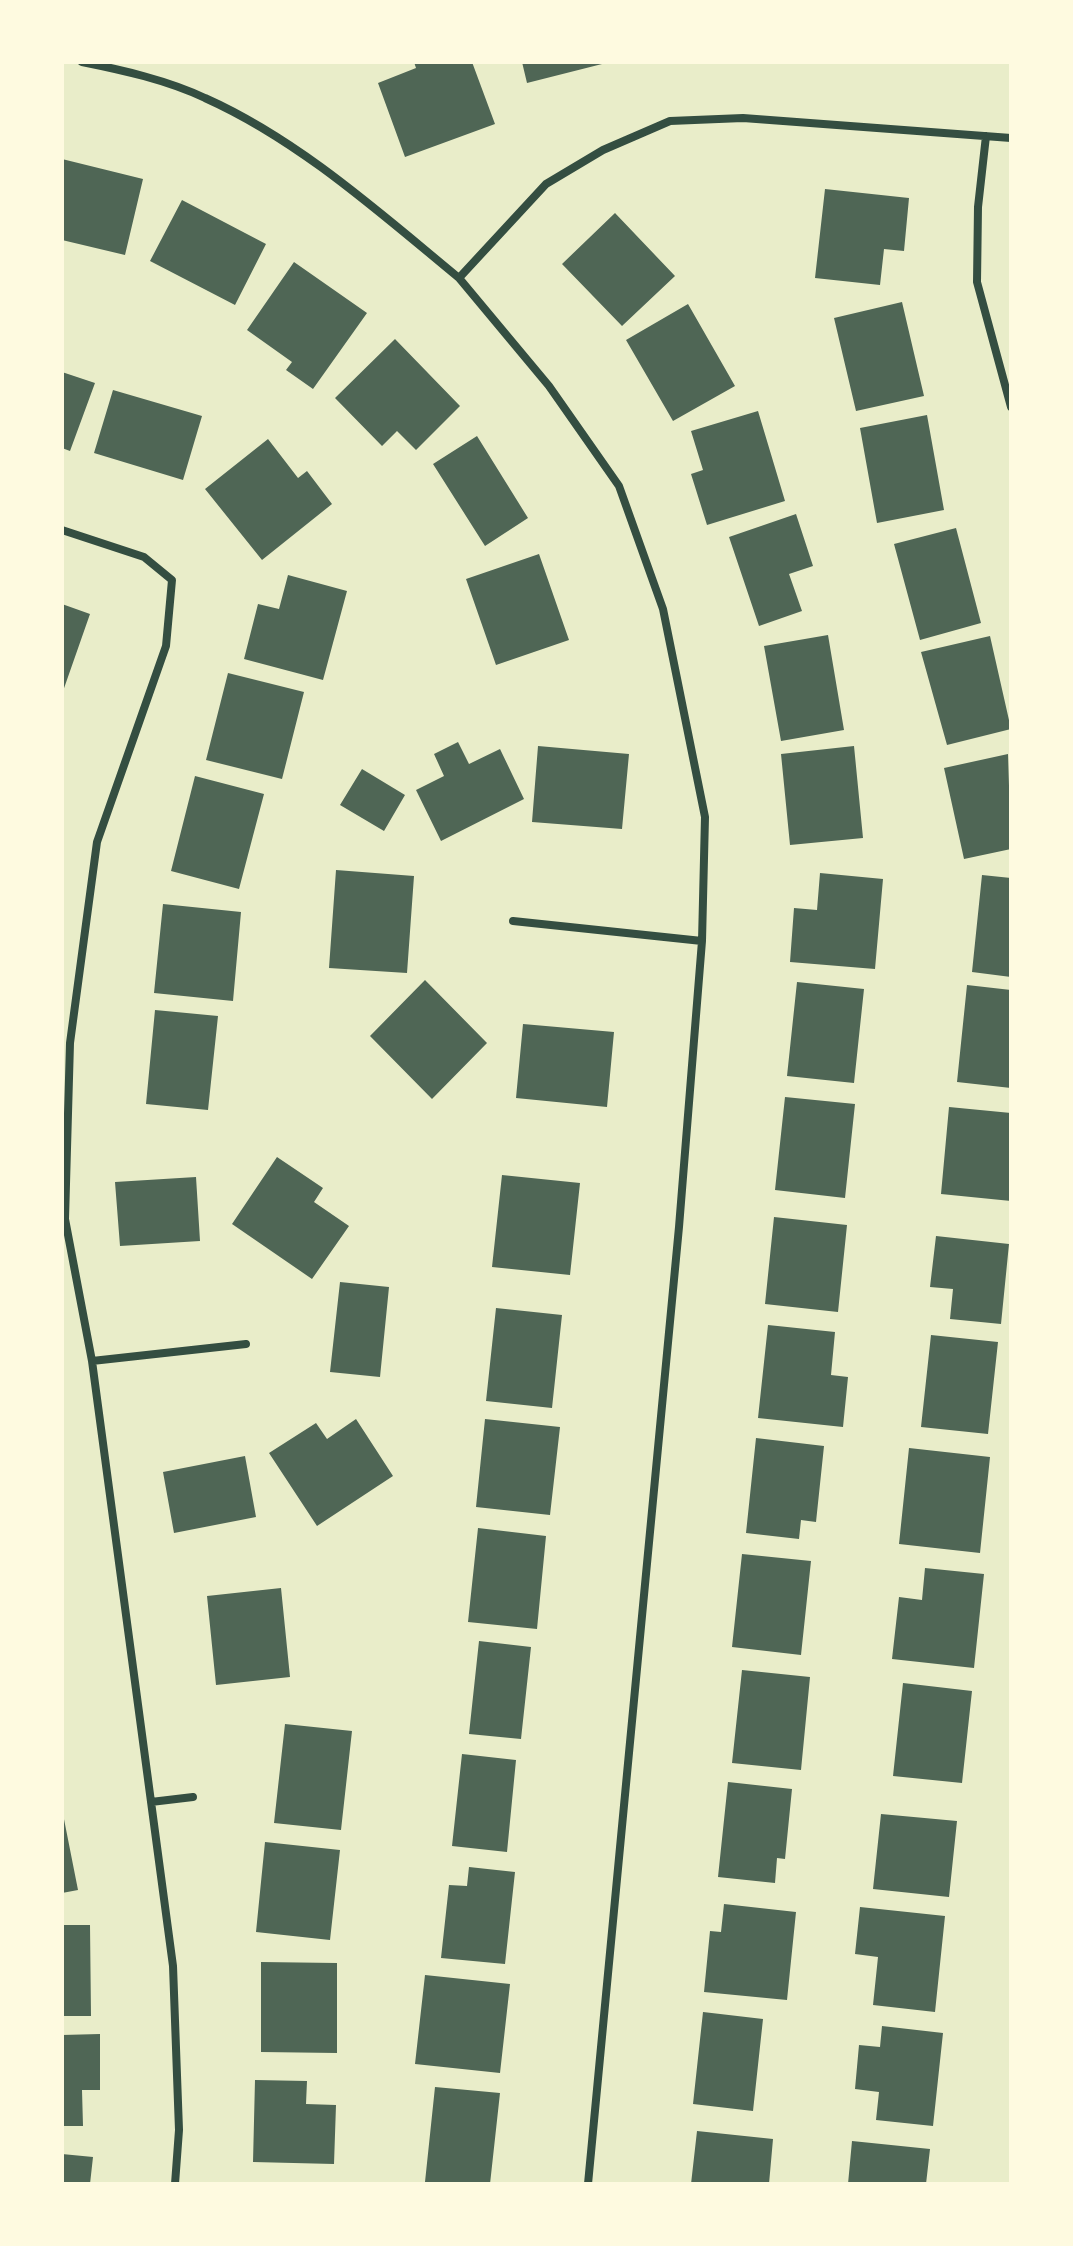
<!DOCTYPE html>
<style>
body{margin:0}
#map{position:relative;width:1073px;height:2246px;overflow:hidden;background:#e9edc9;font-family:"Roboto Condensed",sans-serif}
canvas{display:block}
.frame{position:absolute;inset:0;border:64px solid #fefae0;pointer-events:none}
</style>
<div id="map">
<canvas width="1073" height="2246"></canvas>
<div class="frame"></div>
</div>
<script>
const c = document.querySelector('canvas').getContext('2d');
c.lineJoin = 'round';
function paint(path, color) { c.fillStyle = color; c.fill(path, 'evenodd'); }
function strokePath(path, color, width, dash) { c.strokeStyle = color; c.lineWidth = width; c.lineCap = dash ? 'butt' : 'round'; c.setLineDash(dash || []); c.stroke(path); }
paint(new Path2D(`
 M 414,62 L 472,62 L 495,124 L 405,157 L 378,83 L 416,68 Z
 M 522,62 L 606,62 L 606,63 L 527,83 Z
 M 62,159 L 143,179 L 125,255 L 62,240 Z
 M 825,189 L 909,198 L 904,251 L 884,249 L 880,285 L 815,278 Z
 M 182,200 L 266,244 L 235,305 L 150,261 Z
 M 615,213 L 675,276 L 622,326 L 562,264 Z
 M 294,262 L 367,313 L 313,389 L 286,370 L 292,362 L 247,330 Z
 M 902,302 L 924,396 L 856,411 L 834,318 Z
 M 688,304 L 735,386 L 673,421 L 626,340 Z
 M 395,339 L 460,406 L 416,450 L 397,431 L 382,446 L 335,398 Z
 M 62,372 L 95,383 L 70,451 L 62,448 Z
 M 113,390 L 202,416 L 183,480 L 94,453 Z
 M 758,411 L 785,501 L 707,525 L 691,474 L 703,470 L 691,431 Z
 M 927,415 L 944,510 L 877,523 L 860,428 Z
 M 477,436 L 528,518 L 485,546 L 433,464 Z
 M 268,439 L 298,478 L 307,471 L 332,504 L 262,560 L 205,489 Z
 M 796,514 L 813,566 L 789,574 L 802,611 L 759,626 L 729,537 Z
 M 956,528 L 981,623 L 920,640 L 894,544 Z
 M 539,554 L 569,640 L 496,665 L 466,579 Z
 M 288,575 L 347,591 L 323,680 L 244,659 L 258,604 L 279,609 Z
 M 62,604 L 90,614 L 62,694 Z
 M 828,635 L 844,730 L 781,741 L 764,646 Z
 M 990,636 L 1011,729 L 947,745 L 921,652 Z
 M 228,673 L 304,692 L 282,779 L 206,760 Z
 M 458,742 L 469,764 L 500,749 L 524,799 L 441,841 L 416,790 L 444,776 L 434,754 Z
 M 538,746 L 629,754 L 622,829 L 532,822 Z
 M 854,746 L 863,838 L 790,845 L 781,754 Z
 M 1008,754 L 1011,849 L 964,859 L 944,768 Z
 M 362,769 L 405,795 L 384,831 L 340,805 Z
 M 195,776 L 264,794 L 239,889 L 171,871 Z
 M 336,870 L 414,876 L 407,973 L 329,968 Z
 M 820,873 L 883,879 L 875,969 L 790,962 L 794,908 L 817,910 Z
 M 982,875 L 1011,878 L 1011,977 L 972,972 Z
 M 163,904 L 241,912 L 233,1001 L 154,993 Z
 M 425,980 L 487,1043 L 432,1099 L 370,1036 Z
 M 797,982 L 864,989 L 854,1083 L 787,1076 Z
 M 967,985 L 1011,990 L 1011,1088 L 957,1082 Z
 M 155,1010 L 218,1016 L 208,1110 L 146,1104 Z
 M 523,1024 L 614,1032 L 607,1107 L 516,1098 Z
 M 785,1097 L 855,1104 L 845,1198 L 775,1190 Z
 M 949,1107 L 1011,1113 L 1011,1201 L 941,1194 Z
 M 277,1157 L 323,1188 L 314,1202 L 349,1226 L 312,1279 L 232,1224 Z
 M 502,1175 L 580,1183 L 570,1275 L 492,1267 Z
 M 196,1177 L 200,1241 L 120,1246 L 115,1182 Z
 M 774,1217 L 847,1225 L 838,1312 L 765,1304 Z
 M 936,1236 L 1009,1244 L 1001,1324 L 950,1319 L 953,1289 L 930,1287 Z
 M 340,1282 L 389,1287 L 380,1377 L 330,1372 Z
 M 496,1308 L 562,1315 L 552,1408 L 486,1401 Z
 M 768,1325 L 835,1332 L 831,1375 L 848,1377 L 843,1427 L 758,1418 Z
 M 931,1335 L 998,1342 L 988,1434 L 921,1427 Z
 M 356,1419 L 393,1476 L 317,1526 L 269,1453 L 316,1423 L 327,1439 Z
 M 485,1419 L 560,1427 L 550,1515 L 476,1507 Z
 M 756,1438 L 824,1446 L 816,1522 L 801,1520 L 799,1539 L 746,1533 Z
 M 909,1448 L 990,1457 L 980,1553 L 899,1544 Z
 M 245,1456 L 256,1517 L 174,1533 L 163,1472 Z
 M 478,1528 L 546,1536 L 537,1629 L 468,1622 Z
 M 742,1554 L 811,1561 L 801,1655 L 732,1647 Z
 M 925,1568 L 984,1574 L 974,1668 L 892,1659 L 899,1597 L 922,1600 Z
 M 281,1588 L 290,1677 L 216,1685 L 207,1596 Z
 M 479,1641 L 531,1647 L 521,1739 L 469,1734 Z
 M 742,1670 L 810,1677 L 801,1770 L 732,1763 Z
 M 903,1683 L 972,1691 L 962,1783 L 893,1776 Z
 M 285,1724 L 352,1731 L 341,1830 L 274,1823 Z
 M 462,1754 L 516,1760 L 507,1852 L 452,1846 Z
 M 728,1782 L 792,1789 L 785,1859 L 777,1858 L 775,1883 L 718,1877 Z
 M 62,1809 L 78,1890 L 62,1893 Z
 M 881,1814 L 957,1821 L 949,1897 L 873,1889 Z
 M 265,1842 L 340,1850 L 330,1940 L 256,1932 Z
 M 469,1867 L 515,1872 L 505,1964 L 441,1958 L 449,1885 L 467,1886 Z
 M 724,1904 L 796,1912 L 787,2000 L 704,1992 L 710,1931 L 721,1932 Z
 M 860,1907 L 945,1916 L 935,2012 L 873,2005 L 878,1957 L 855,1954 Z
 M 62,1925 L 90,1925 L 91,2016 L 62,2016 Z
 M 261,1962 L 337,1963 L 337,2053 L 261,2052 Z
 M 425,1975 L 510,1984 L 500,2073 L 415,2064 Z
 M 703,2012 L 763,2019 L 753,2111 L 693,2104 Z
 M 882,2026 L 943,2033 L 933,2126 L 876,2120 L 879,2092 L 855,2089 L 859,2045 L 880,2047 Z
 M 100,2034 L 100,2090 L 82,2090 L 83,2126 L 62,2126 L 62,2035 Z
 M 255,2080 L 307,2081 L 306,2104 L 336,2105 L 334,2164 L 253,2162 Z
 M 435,2087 L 500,2093 L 490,2184 L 425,2182 Z
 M 697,2131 L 773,2139 L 769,2184 L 691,2184 Z
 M 852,2141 L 930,2149 L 926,2184 L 848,2184 Z
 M 62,2154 L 93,2157 L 90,2184 L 62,2184 Z`), '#4f6655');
strokePath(new Path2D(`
 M 82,62 C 122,70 167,80 205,98 C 299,140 380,213 459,278 L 546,184 L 603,150 L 670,121 L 743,118 L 1011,138
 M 986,136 L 978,207 L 977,282 L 1011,407
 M 459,278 L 549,386 L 619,486 L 663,609 L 705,817 L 702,941 L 679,1227 L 588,2184
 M 62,530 L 144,557 L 172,580 L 166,646 L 97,842 L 70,1043 L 65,1219 L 92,1361 L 173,1966 L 179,2130 L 175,2184
 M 513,921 L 702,941
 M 92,1361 L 246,1344
 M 151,1802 L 193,1797`), '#344e41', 8);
</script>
